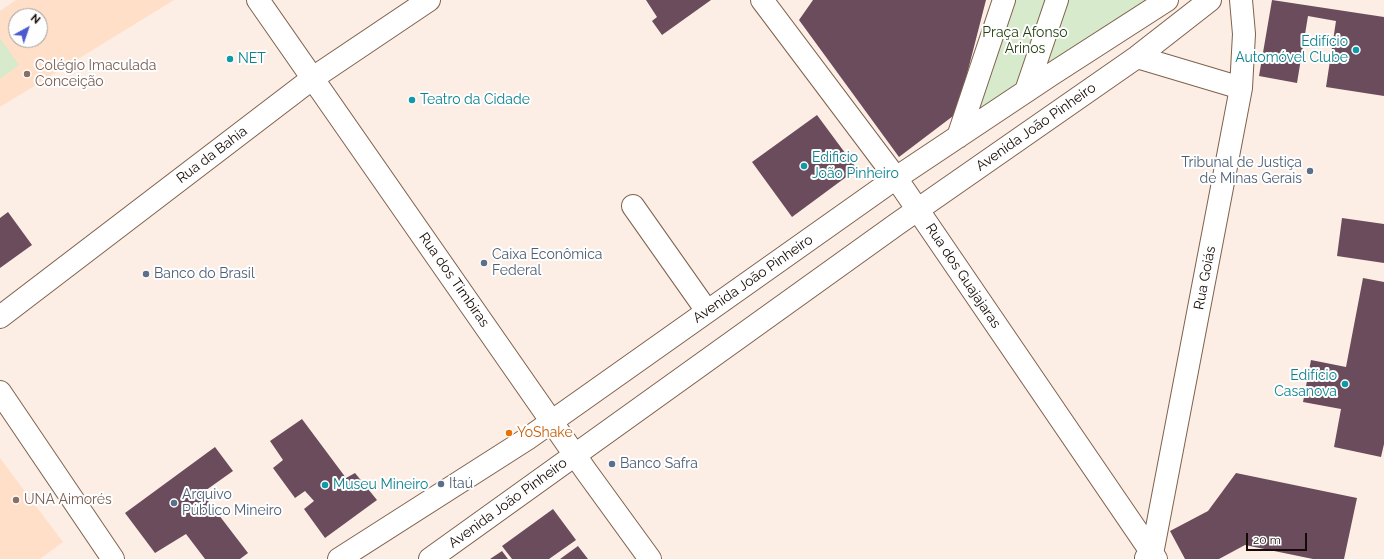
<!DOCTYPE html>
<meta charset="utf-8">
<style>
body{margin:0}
#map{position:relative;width:1384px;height:559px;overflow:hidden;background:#fceee5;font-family:Raleway,sans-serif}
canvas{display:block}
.north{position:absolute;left:8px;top:8px;width:40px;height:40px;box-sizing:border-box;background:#fefefe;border:1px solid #a19c9a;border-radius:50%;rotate:40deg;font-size:11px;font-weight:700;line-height:16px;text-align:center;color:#150a04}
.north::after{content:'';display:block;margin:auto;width:14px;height:18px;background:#4b59ce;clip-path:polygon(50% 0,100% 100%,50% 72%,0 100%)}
.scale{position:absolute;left:1246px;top:533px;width:61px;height:18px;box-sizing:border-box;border:2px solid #150a04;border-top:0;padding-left:5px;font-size:12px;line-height:14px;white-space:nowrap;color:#150a04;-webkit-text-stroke:3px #fefefe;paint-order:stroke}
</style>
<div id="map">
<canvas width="1384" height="559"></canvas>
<div class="north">N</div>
<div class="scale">20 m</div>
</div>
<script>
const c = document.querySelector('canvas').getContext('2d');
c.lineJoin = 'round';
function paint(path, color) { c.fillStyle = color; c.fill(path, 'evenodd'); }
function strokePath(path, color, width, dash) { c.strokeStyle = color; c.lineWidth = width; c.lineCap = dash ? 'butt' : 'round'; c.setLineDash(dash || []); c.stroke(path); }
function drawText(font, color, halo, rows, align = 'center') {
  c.font = font + ' Raleway,sans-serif'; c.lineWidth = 4; c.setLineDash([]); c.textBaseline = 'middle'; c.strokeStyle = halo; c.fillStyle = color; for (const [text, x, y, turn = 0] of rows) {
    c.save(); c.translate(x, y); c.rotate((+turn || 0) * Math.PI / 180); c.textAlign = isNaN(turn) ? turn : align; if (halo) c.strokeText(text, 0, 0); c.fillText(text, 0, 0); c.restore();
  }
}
paint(new Path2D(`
 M 16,0 L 174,0 L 0,107 L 0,11 ZM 16,16 L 40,16 L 40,40 L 16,40 Z
 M 0,458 L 63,542 L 40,559 L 0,559 Z`), '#ffdfc8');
paint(new Path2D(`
 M 996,0 L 1155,0 L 950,143 Z
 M 0,38 L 19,65 L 0,79 Z`), '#d7eacb');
paint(new Path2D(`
 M 646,0 L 711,0 L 662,35 L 652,21 L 657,17 Z
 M 813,0 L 986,0 L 957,113 L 899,157 L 799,20 Z
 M 1272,0 L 1384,17 L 1384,96 L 1326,87 L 1336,21 L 1308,16 L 1297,83 L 1259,76 Z
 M 817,115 L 857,169 L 792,217 L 752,162 Z
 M 8,212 L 32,245 L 0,268 L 0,218 Z
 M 1342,218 L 1384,224 L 1384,263 L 1337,256 Z
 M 1363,278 L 1384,282 L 1384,444 L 1381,457 L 1334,447 L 1341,409 L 1303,402 L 1311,360 L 1346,367 Z
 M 302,419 L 346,478 L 355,473 L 377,500 L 325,538 L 304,509 L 314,501 L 305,491 L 295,498 L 273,468 L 283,460 L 270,441 Z
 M 215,447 L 233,471 L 202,493 L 248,553 L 240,559 L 205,559 L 186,534 L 155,553 L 125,513 Z
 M 1236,473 L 1357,498 L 1344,559 L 1313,559 L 1245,545 L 1219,559 L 1185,559 L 1170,531 L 1208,511 Z
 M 553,509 L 576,540 L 549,559 L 512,559 L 502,546 Z
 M 578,546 L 588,559 L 560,559 Z
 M 502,551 L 508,559 L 490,559 Z`), '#6b4c5c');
const minor = new Path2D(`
 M 258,0 L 586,471 L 650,559
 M 762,0 L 896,178 L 1156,559
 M 1137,57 L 1241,88
 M 1026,91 L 1057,0
 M 958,137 L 1004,0
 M 633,206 L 707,311
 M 0,317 L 313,78 L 429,0
 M 0,392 L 113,559
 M 1146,558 L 1152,554 L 1241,88 L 1244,34 L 1241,0
 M 339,559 L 527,439 L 896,178 L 1052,74 L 1167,0
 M 430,559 L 897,224 L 1137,57 L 1210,0`);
strokePath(minor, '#7f624d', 24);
strokePath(minor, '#fff', 22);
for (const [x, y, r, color] of [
 [1356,50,4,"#0f9aa8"],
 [230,59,4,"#0f9aa8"],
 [27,74,4,"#8d6e63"],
 [412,100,4,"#0f9aa8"],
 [804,166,4,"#0f9aa8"],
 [1310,171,4,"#5c6f8a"],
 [484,263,4,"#5c6f8a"],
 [146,274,4,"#5c6f8a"],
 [1345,384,4,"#0f9aa8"],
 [509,433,4,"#e8710a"],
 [612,464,4,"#5c6f8a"],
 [441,484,4,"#5c6f8a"],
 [325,485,4,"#0f9aa8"],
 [16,500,4,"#8d6e63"],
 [174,503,4,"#5c6f8a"]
]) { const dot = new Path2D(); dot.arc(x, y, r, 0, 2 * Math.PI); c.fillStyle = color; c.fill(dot); strokePath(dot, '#fefefe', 1.5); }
drawText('14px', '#294213', '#fefefe', [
 ["Praça Afonso",1025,33],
 ["Arinos",1025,49]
]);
drawText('14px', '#0d838f', '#fefefe', [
 ["Edifício",1348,42,"right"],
 ["Automóvel Clube",1348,58,"right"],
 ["NET",238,59],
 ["Teatro da Cidade",420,100],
 ["Edificio",812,158],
 ["João Pinheiro",812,174],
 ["Edifício",1337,376,"right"],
 ["Casanova",1337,392,"right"],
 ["Museu Mineiro",333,485]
], 'left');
drawText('14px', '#785e54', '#fefefe', [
 ["Colégio Imaculada",35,66],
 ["Conceição",35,82],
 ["UNA Aimorés",24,500]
], 'left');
drawText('14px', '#150a04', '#fefefe', [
 ["Avenida João Pinheiro",1036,127,-35],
 ["Rua da Bahia",212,155,-37],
 ["Rua dos Guajajaras",963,276,56],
 ["Rua Goiás",1205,278,-79],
 ["Avenida João Pinheiro",753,279,-35],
 ["Rua dos Timbiras",454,280,55],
 ["Avenida João Pinheiro",508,503,-36]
]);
drawText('14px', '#4e5e75', '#fefefe', [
 ["Tribunal de Justiça",1302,163,"right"],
 ["de Minas Gerais",1302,179,"right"],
 ["Caixa Econômica",492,255],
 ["Federal",492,271],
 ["Banco do Brasil",154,274],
 ["Banco Safra",620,464],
 ["Itaú",449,484],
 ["Arquivo",182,495],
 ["Público Mineiro",182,511]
], 'left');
drawText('14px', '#c56008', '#fefefe', [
 ["YoShake",517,433]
], 'left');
</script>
